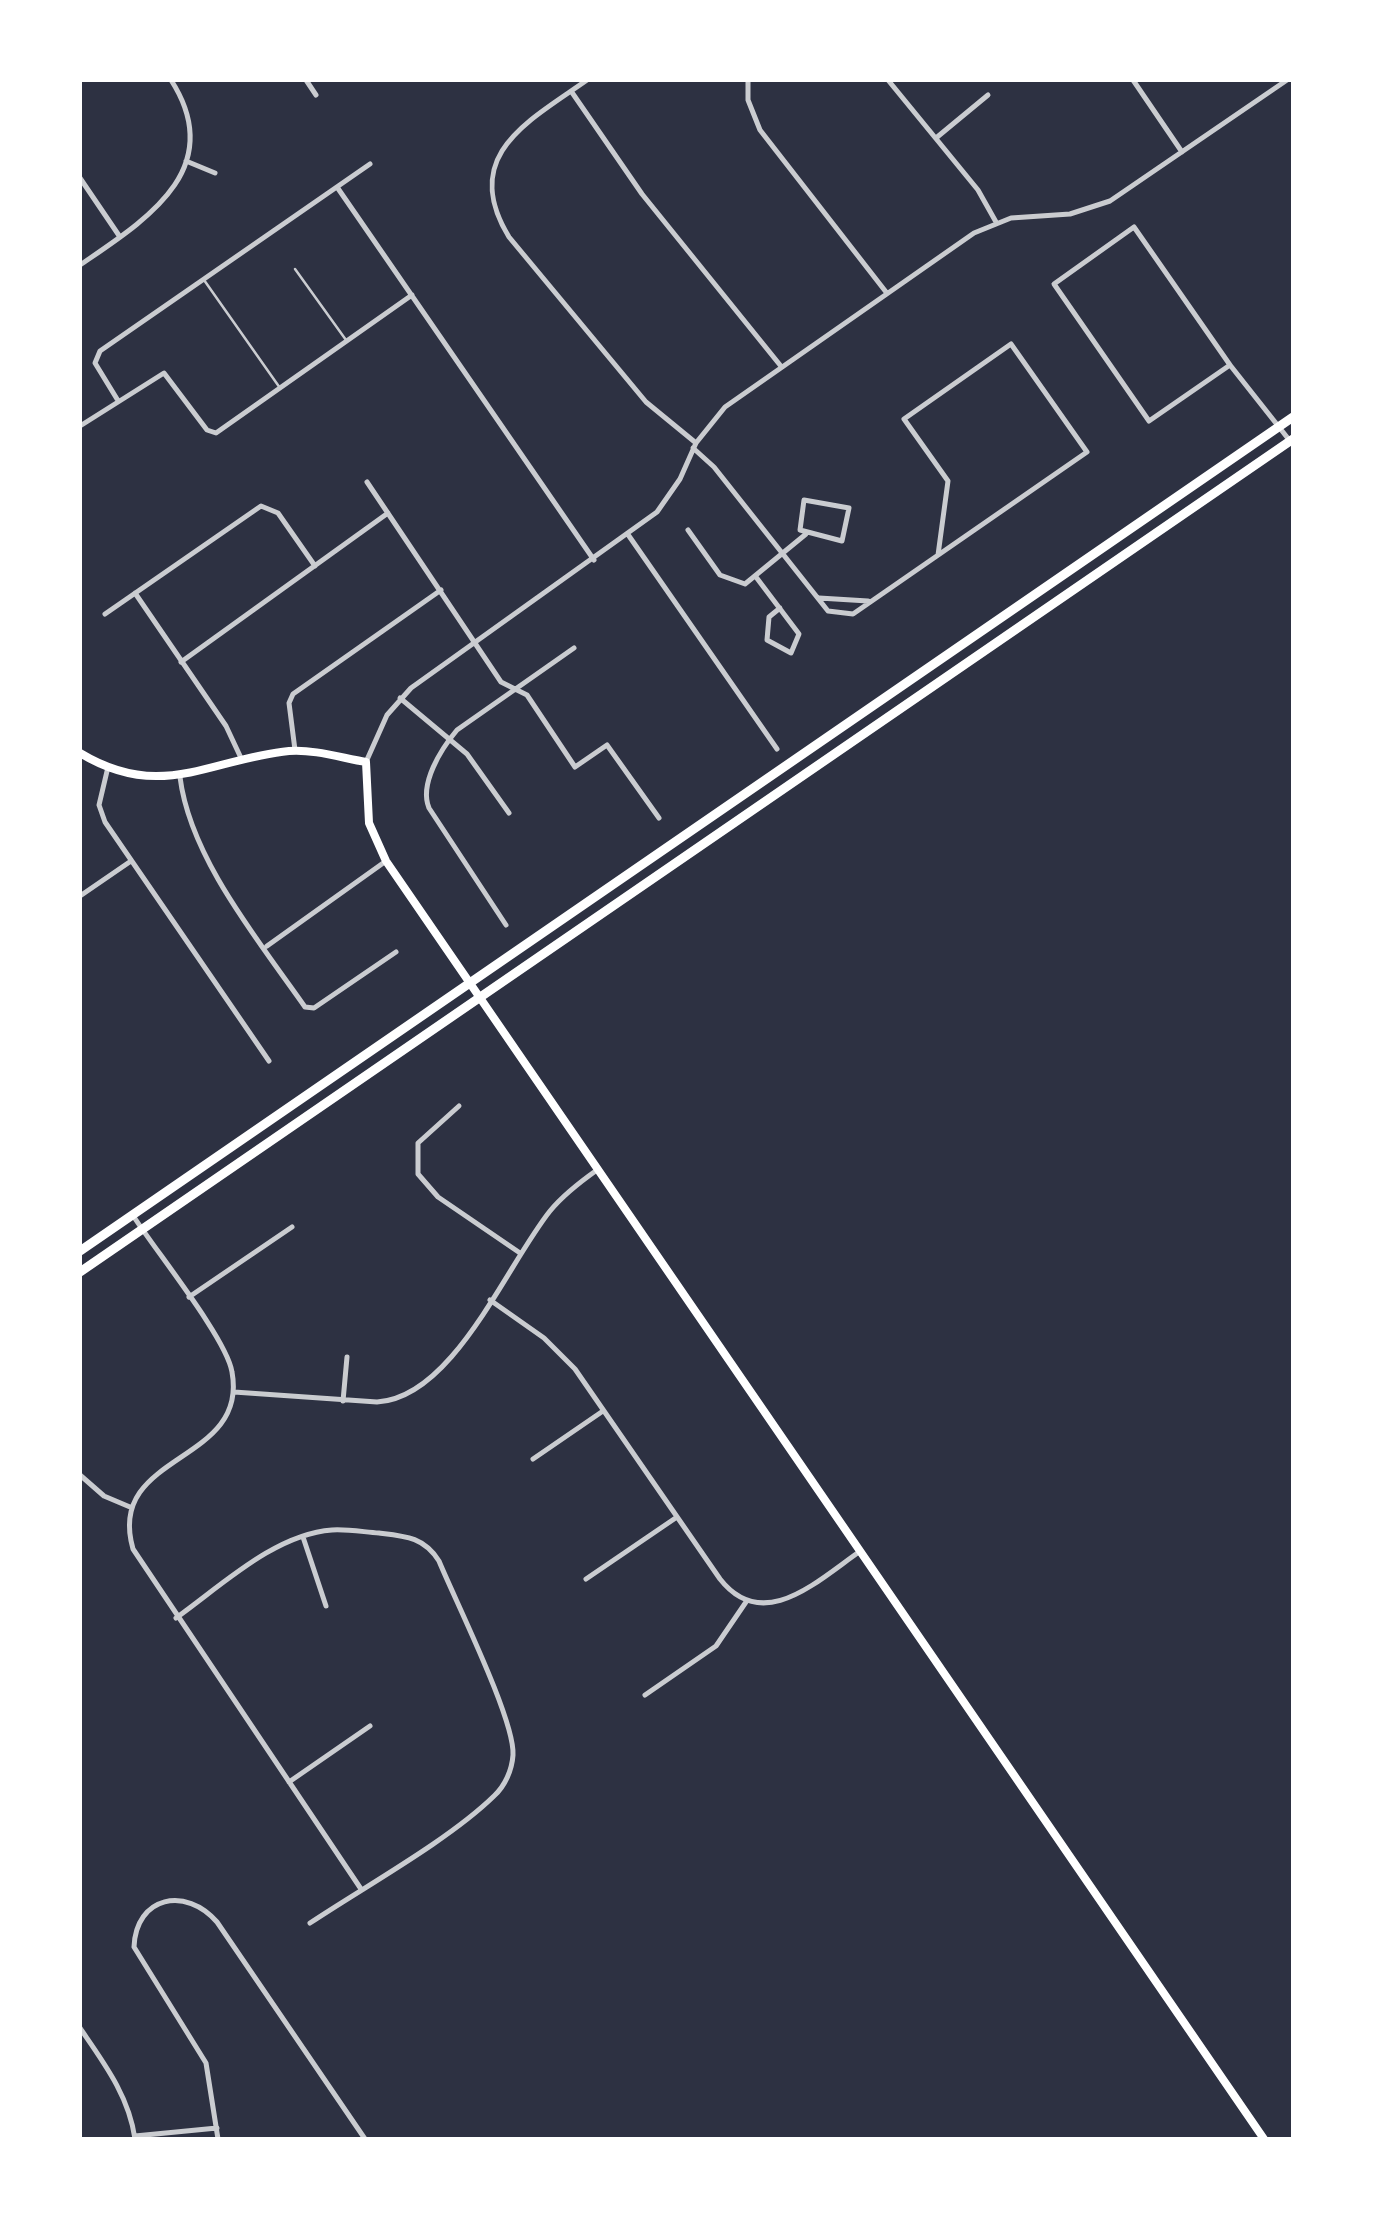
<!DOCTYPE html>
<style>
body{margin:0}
#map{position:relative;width:1373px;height:2219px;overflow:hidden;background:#2d3142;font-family:"Exo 2",sans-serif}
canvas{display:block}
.frame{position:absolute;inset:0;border:82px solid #fff;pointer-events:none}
</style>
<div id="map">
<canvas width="1373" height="2219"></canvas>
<div class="frame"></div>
</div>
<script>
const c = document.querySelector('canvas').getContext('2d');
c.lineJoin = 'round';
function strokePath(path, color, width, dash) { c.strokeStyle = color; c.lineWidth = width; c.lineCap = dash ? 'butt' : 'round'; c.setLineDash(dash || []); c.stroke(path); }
strokePath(new Path2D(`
 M 295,269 L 346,340
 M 204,280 L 280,388`), '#caccd0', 2.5);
strokePath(new Path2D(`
 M 306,80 L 316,95
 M 587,80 C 529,121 459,155 509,237 L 646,402 L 696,443
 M 748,80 L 748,100 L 760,130 L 886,292
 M 888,80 L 978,190 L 996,222
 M 1133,80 L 1182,152
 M 571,91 L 642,194 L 780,365
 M 936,138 L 988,95
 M 186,161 L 215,173
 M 80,178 L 120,237
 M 337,187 L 594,560
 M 80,265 C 144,221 229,170 171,80
 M 1230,365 L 1149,421 L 1054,284 L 1134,227 L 1230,365 L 1290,441
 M 117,399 L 95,363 L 100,351 L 370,164
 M 80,426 L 164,373 L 207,430 L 216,433 L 412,295
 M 693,448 L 714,467 L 828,611 L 853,614 L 1087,452 L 1011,344 L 904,419 L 948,481 L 938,555
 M 367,482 L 501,682 L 527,695 L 575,767 L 607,745 L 659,818
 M 804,500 L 849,508 L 842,541 L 800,530 Z
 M 688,530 L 720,575 L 745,584 L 806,534
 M 629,536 L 777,749
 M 756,577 L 799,634 L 791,653 L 767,640 L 769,617 L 780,608
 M 135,593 L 226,726 L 241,758
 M 819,598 L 868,601
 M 105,614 L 261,506 L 278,513 L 315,566
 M 181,662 L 388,513
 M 400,698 L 467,754 L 509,813
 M 295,750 L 289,703 L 293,694 L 441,590
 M 366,762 L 387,715 L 411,688 L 657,512 L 680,479 L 696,443 L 725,407 L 974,233 L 1011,218 L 1070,214 L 1110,201 L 1287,80
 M 108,767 L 99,805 L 105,822 L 269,1061
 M 180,777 C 190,858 259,941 305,1007 L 314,1008 L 396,952
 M 80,896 L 131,861
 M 506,925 L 429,808 C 419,784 441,749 457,730 L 574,648
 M 267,946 L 386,861
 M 459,1106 L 418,1143 L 418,1174 L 438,1197 L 520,1253
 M 134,1217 C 155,1250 227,1339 232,1372 C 249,1465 105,1452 133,1549 L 361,1889
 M 189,1297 L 292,1227
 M 490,1300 L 544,1338 L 575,1369 L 720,1579 C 763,1634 817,1581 859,1552
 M 234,1392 L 377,1402 C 453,1398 506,1266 550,1211 C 564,1194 580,1182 597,1170
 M 343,1401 L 347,1357
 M 533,1459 L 603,1411
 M 80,1475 L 104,1496 L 130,1507
 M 303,1537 L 326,1606
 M 586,1579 L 677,1517
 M 176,1618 C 221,1586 275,1534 332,1530 C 347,1529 364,1532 379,1533 C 405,1536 424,1537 439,1561 C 455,1600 515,1720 513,1755 C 512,1770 505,1786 494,1796 C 449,1840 364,1887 310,1923
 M 645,1695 L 716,1646 L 746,1602
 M 289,1782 L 370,1726
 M 80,2028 C 104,2063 129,2096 135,2139
 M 135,2136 L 217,2128
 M 218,2139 L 206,2063 L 134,1947 C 136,1896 186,1886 217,1922 L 365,2139`), '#caccd0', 5);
strokePath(new Path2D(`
 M 80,753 C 161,802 210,759 289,751 C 314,749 342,758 366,762 L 369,823 L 386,861 L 1264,2139`), '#fff', 8);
strokePath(new Path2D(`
 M 80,1251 L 1293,417
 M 80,1272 L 1293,439`), '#fff', 9);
</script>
